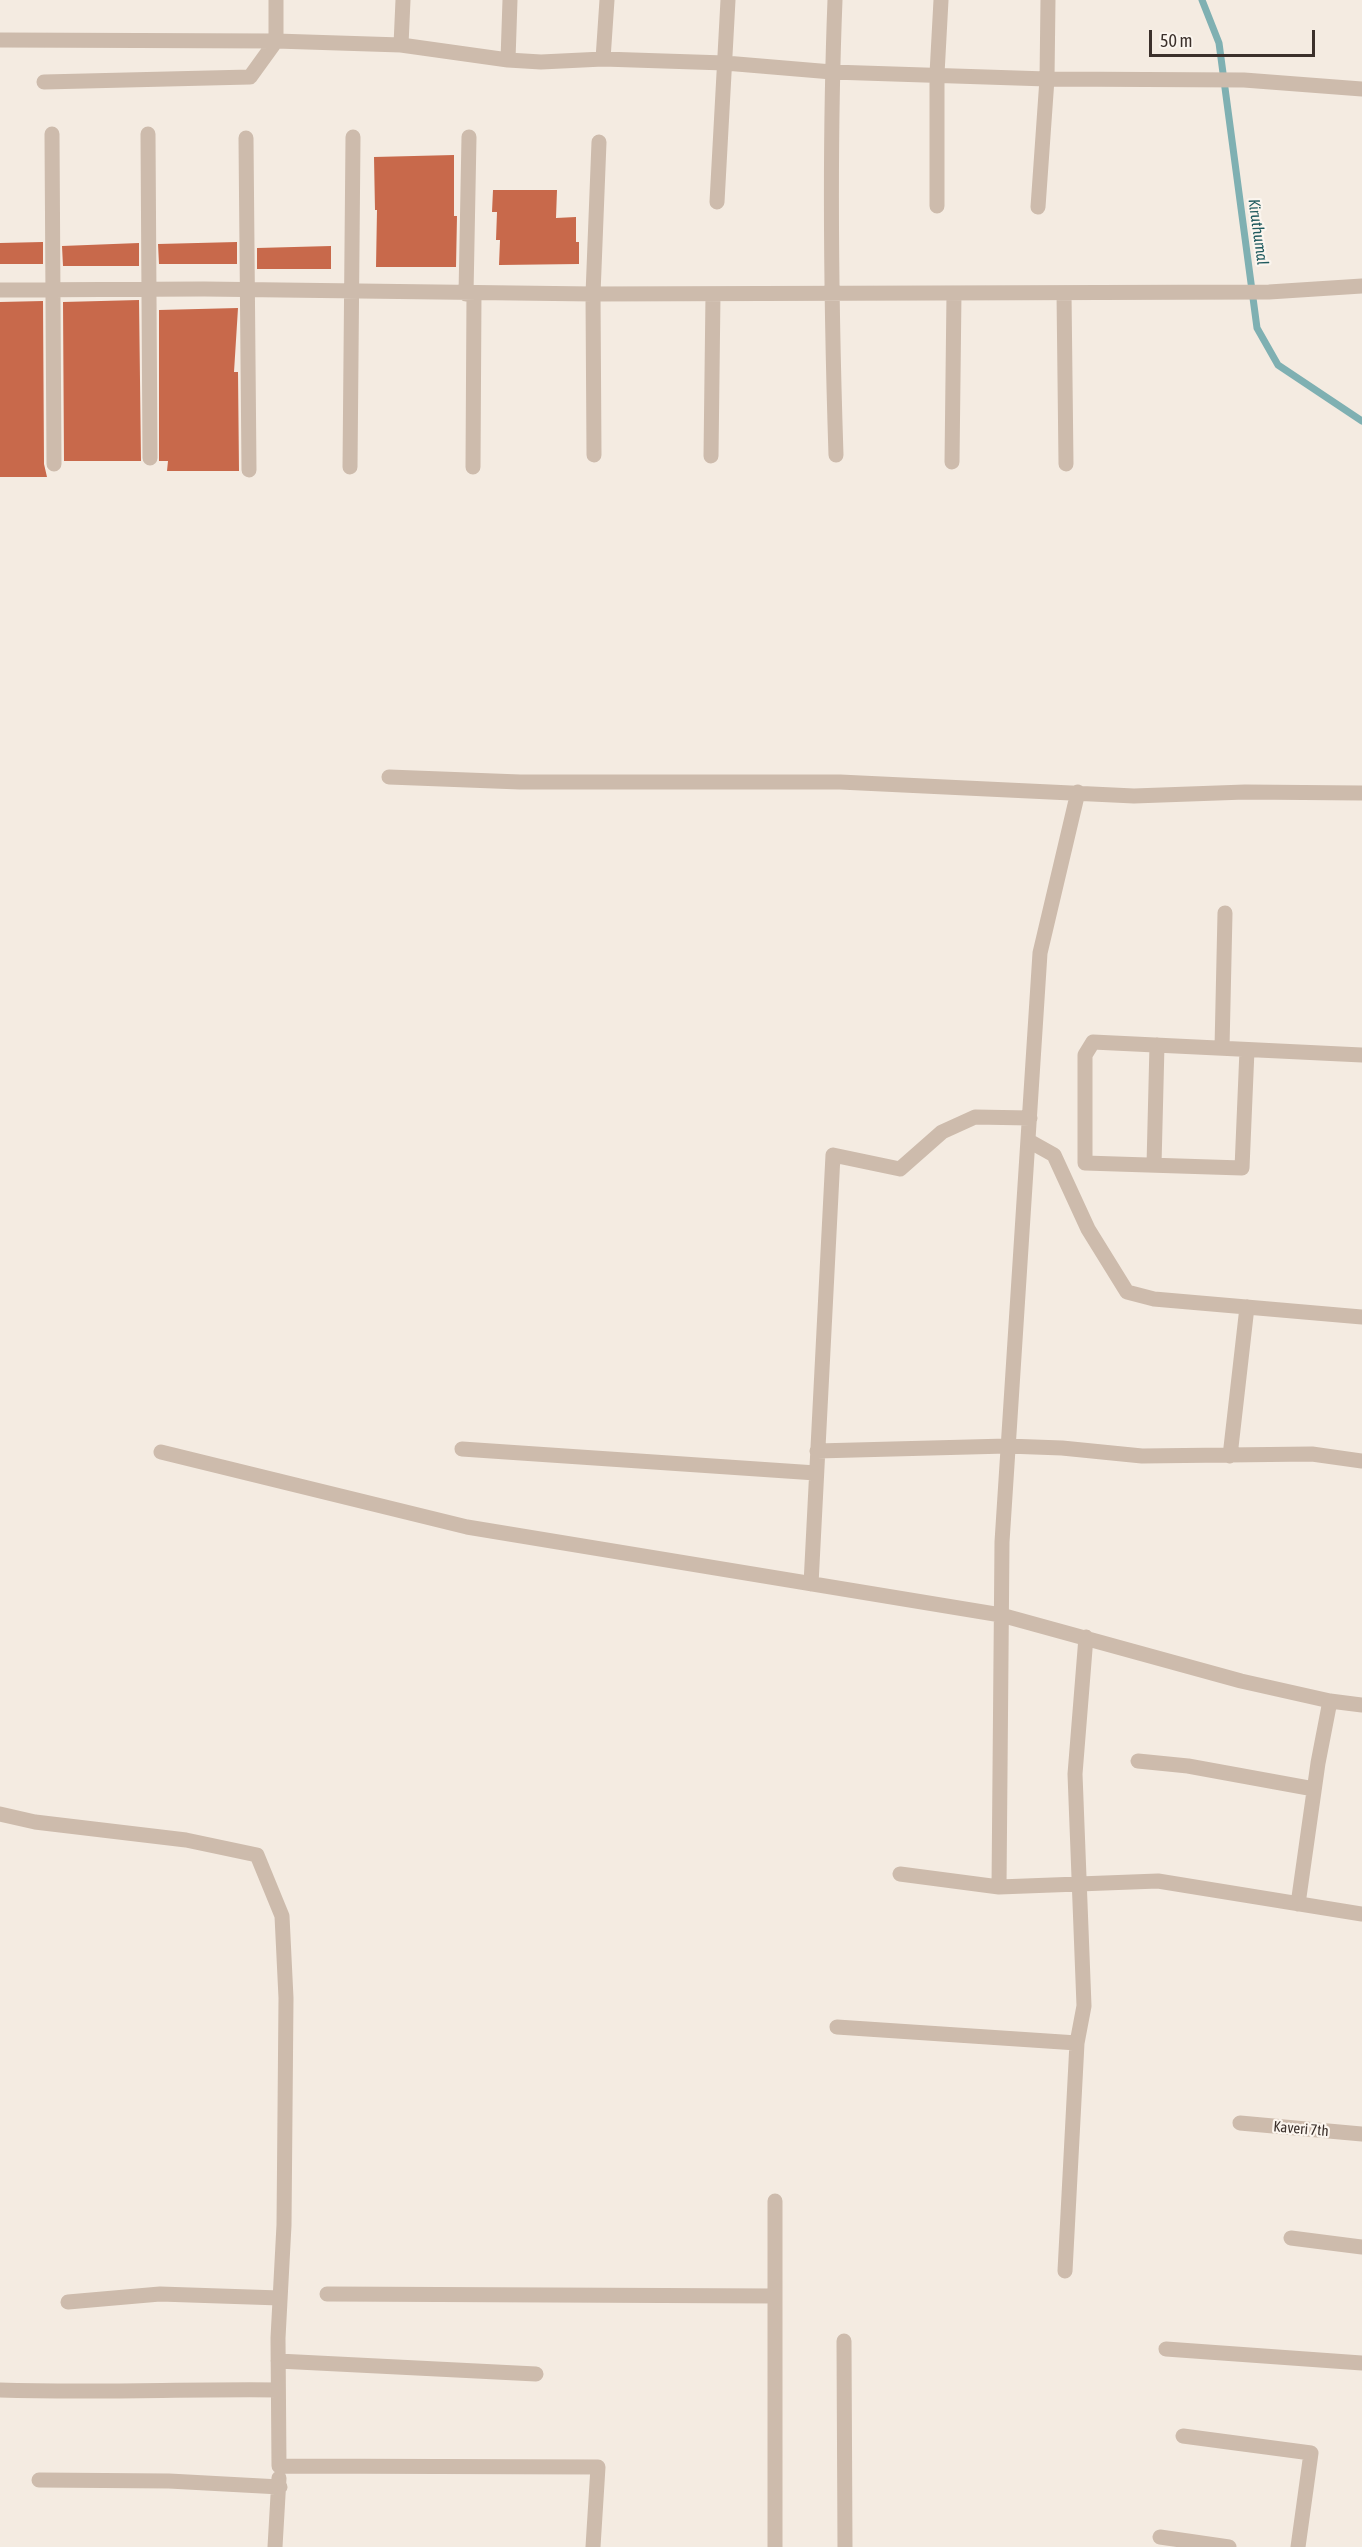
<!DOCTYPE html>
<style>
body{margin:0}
#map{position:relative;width:1362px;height:2547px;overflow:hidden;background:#f4ebe1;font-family:"Asap Condensed",sans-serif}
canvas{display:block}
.scale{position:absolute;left:1149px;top:30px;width:166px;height:27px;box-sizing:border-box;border:3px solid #3b302b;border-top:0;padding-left:8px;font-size:18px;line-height:21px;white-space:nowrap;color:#3b302b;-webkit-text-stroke:4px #fbf5ee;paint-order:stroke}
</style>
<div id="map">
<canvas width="1362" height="2547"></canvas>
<div class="scale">50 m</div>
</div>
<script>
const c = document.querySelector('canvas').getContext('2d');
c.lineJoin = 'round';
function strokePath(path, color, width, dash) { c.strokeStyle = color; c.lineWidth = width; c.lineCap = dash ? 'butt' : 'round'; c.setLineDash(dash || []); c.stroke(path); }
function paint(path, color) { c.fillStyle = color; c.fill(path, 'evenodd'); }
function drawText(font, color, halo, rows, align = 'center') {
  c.font = font + ' "Asap Condensed",sans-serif'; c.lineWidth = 4.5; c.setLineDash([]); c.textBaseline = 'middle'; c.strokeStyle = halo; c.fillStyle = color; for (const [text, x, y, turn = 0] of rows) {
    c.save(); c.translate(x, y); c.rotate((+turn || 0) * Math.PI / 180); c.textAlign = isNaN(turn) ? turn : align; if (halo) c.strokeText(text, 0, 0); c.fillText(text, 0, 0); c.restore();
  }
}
strokePath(new Path2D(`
 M 1202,0 L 1219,43 L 1257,328 L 1278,365 L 1362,421`), '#7fb0b2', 7);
paint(new Path2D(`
 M 454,155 L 454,216 L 457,216 L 456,267 L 376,267 L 377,210 L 375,210 L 374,157 Z
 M 493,190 L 557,190 L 556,218 L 576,217 L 576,242 L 579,242 L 579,264 L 499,265 L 500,240 L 496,240 L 497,212 L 492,212 Z
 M 43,242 L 43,264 L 0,264 L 0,243 Z
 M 237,242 L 237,264 L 159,264 L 158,244 Z
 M 139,243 L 139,266 L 63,266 L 62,246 Z
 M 331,246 L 331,269 L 257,269 L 257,248 Z
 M 139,300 L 141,461 L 64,461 L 63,302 Z
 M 43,301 L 44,464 L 47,477 L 0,477 L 0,302 Z
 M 238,308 L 234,372 L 238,372 L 239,471 L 167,471 L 168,461 L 159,461 L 159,310 Z`), '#c8694b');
strokePath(new Path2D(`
 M 835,0 C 829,152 831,303 836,455
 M 0,40 L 276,41 L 401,45 L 508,60 L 541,62 L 603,59 L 725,63 L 832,72 L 1047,79 L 1244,80 L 1362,89
 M 401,45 L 403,0
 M 603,59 L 607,0
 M 508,60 L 510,0
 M 44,82 L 250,77 L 276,41 L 276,0
 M 52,134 L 54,464
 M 148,134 L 150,458
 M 246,138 L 249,470
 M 717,202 L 728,0
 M 937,206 L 937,74 L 941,0
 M 1038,207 L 1047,79 L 1048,0
 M 0,290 L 204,289 L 593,294 L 1269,292 L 1362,286
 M 1064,293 L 1066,464
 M 466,294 L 469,137
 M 594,455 L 593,294 L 599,142
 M 711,456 L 713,294
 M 952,462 L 954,293
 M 350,467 L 353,137
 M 473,467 L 474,293
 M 389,777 L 520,782 L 840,782 L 1134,796 L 1245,792 L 1362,793
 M 1222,1048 L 1225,913
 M 1247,1050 L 1242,1168 L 1085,1163 L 1085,1055 L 1093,1042 L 1362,1055
 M 1029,1141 L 1054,1155 L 1088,1229 L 1127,1292 L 1154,1299 L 1362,1317
 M 1154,1165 L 1157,1045
 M 462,1449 L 816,1473
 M 817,1451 L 1007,1446 L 1062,1448 L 1142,1456 L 1312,1454 L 1362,1461
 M 161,1452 L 467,1527 L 1001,1615 L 1241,1681 L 1330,1701 L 1362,1705
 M 1230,1456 L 1247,1307
 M 811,1584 L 833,1155 L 900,1169 L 942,1132 L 975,1117 L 1030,1118
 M 1138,1761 L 1188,1766 L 1314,1789
 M 0,1814 L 35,1822 L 186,1840 L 257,1855 L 282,1916 L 286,1998 L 284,2225 L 278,2338 L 279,2466 L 598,2467 L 593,2547
 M 900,1874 L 999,1887 L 1158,1881 L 1362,1914
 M 999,1887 L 1002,1542 L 1040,953 L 1078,792
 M 1298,1904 L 1318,1763 L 1330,1701
 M 837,2027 L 1077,2043
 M 1240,2123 L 1362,2134
 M 775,2201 L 775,2547
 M 1291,2238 L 1362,2247
 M 1065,2271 L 1077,2043 L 1084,2006 L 1075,1774 L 1086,1637
 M 327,2294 L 775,2296
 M 68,2302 L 160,2294 L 280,2298
 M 844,2341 L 845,2547
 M 1166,2349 L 1362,2363
 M 278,2361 L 536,2374
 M 0,2390 C 93,2393 185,2389 278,2390
 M 1183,2436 L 1311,2453 L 1298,2547
 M 39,2480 L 169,2481 L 280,2487
 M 1160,2537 L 1229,2547
 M 275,2547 L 279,2478`), '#cdbbac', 15);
drawText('15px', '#3b302b', '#fbf5ee', [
 ["Kaveri 7th",1301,2129,5]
]);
drawText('italic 16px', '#1f5a5e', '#fbf5ee', [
 ["Kiruthumal",1258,232,82]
]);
</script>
